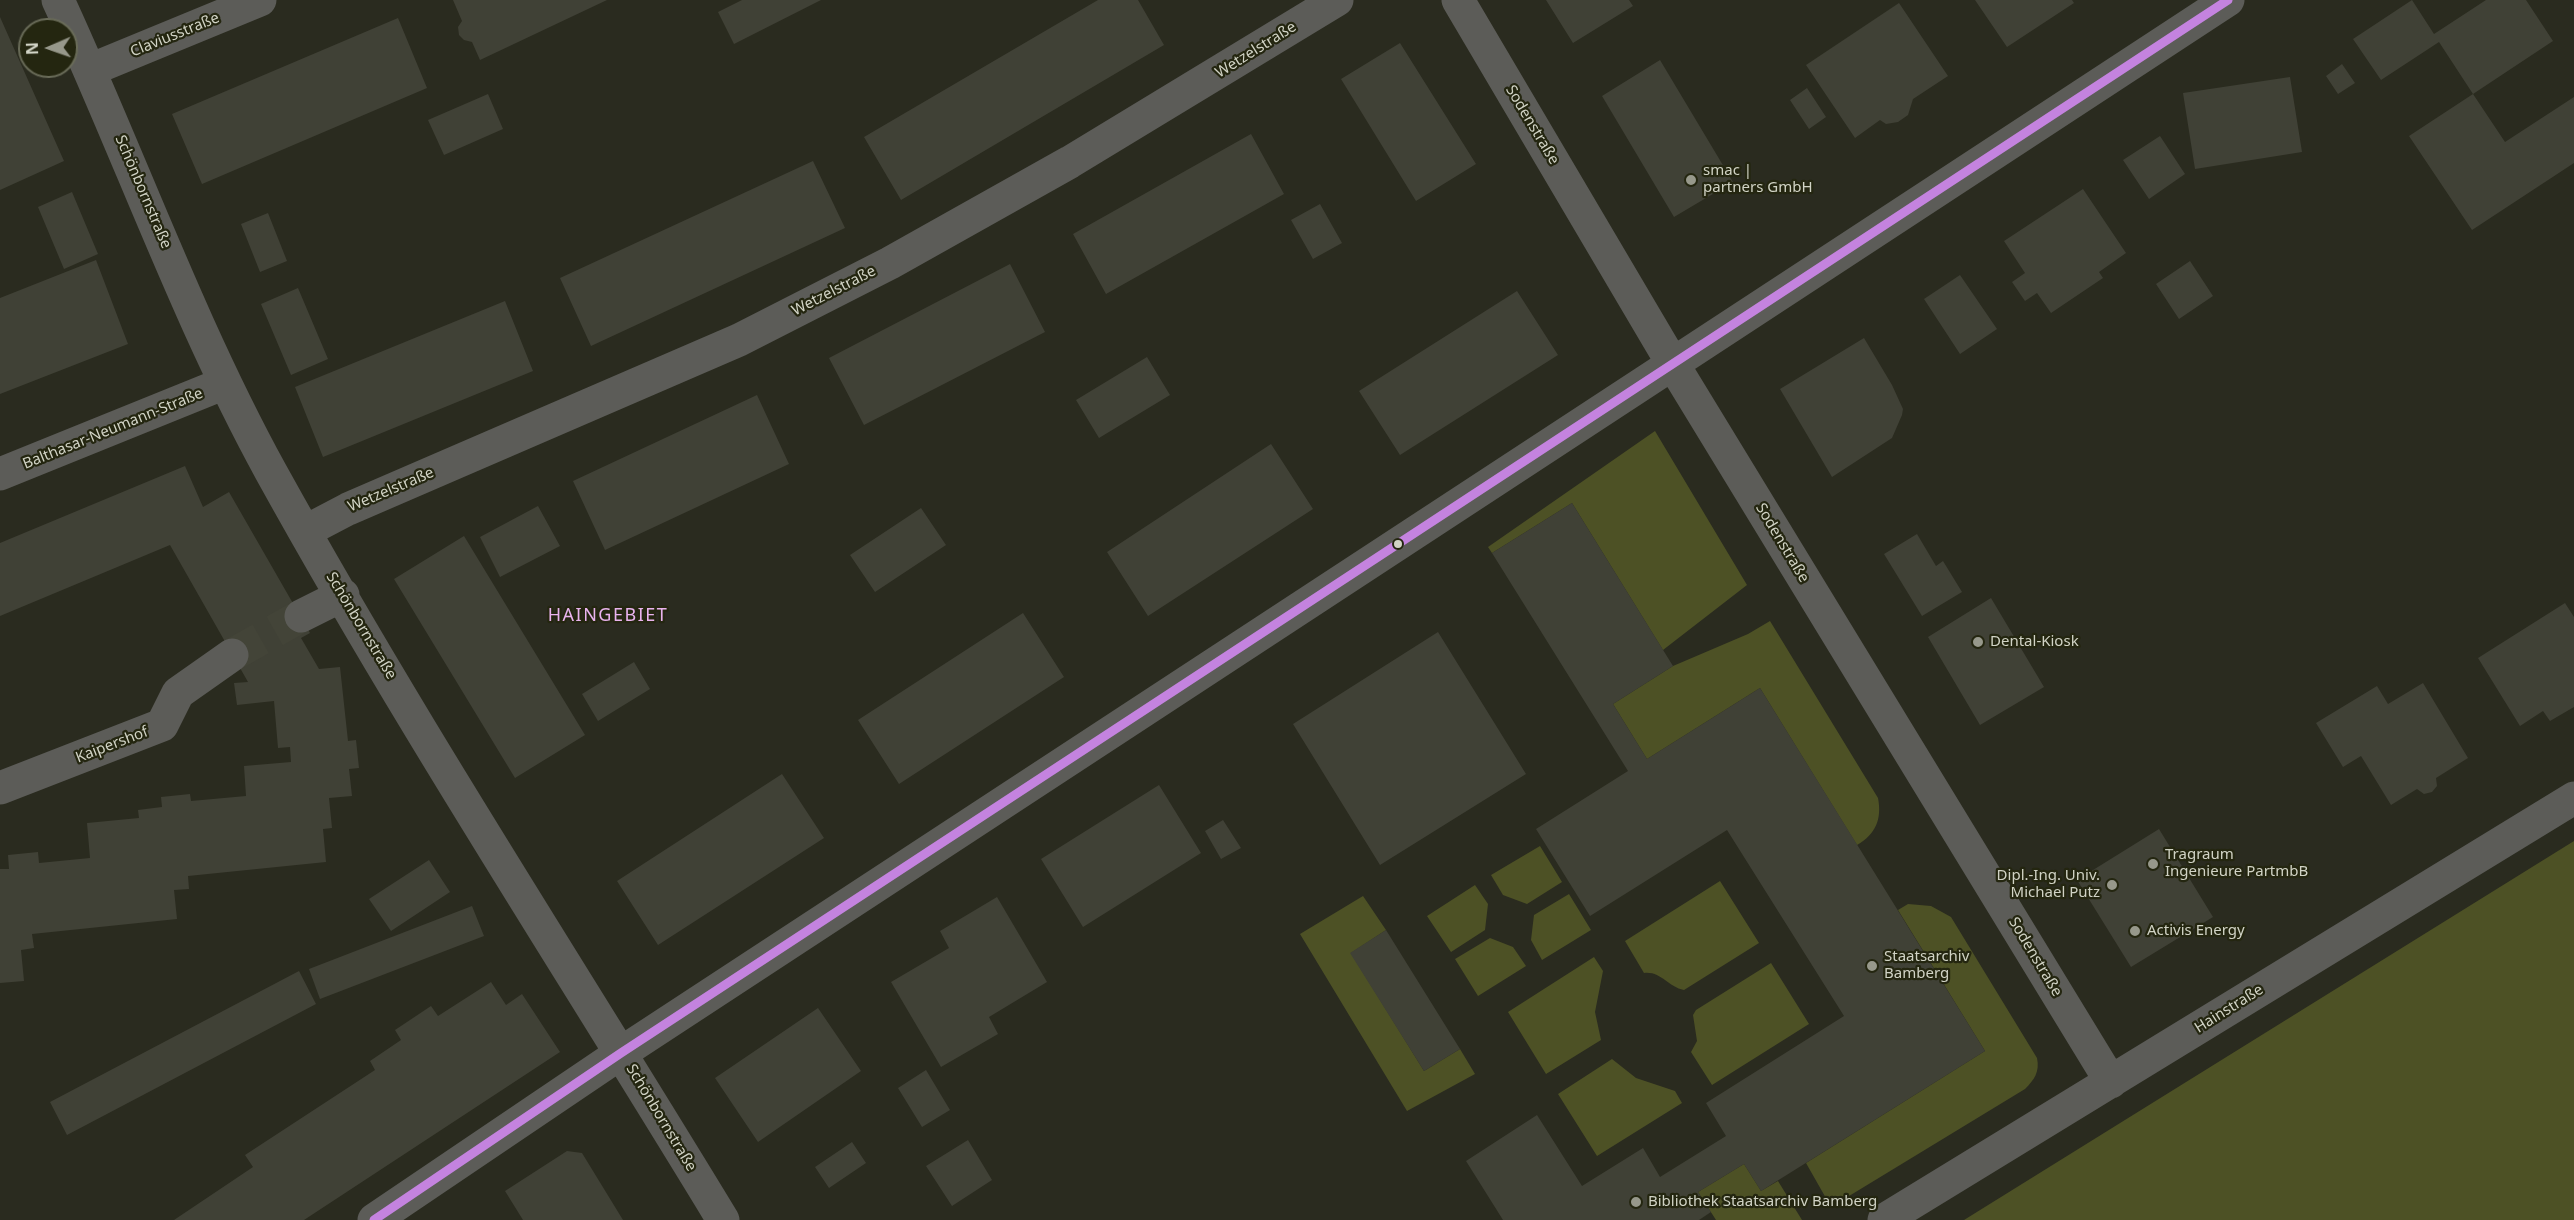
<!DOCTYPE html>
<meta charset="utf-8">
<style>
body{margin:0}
#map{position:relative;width:2574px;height:1220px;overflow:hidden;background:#2a2b1f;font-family:"Noto Sans",sans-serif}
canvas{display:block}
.north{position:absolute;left:18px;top:18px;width:60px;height:60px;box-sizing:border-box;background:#242610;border:2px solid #696b58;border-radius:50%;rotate:268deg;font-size:16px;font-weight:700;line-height:24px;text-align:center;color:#d1d3c5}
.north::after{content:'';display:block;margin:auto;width:21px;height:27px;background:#97988b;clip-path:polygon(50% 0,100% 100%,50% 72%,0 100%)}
</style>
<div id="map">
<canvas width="2574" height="1220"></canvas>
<div class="north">N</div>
</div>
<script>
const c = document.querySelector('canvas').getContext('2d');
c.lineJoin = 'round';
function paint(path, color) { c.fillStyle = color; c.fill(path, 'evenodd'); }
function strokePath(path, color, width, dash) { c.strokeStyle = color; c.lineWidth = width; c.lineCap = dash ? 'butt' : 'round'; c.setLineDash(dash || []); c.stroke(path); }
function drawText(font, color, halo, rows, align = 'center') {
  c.font = font + ' "Noto Sans",sans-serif'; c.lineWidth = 4.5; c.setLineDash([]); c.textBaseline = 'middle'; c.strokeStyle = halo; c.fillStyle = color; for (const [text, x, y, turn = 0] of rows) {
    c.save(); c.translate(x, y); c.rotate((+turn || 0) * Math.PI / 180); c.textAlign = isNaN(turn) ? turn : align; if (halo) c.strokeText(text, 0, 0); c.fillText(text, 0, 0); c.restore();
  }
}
paint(new Path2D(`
 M 1655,431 L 1747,585 L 1663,650 L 1572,503 L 1492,553 L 1488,547 Z
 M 1770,621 L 1878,798 C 1882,819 1876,834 1857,845 L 1760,688 L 1647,759 L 1613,704 L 1673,666 L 1748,634 Z
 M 2574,841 L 2574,1220 L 1964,1220 Z
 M 1540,846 L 1562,882 L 1527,904 L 1503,895 L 1491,875 Z
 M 1720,881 L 1759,943 L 1684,990 C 1668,987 1661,971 1644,973 L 1625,941 Z
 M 1475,885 L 1488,904 L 1485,930 L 1451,952 L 1427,916 Z
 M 1569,894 L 1591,930 L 1542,960 L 1531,940 L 1534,915 Z
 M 1363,896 L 1386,930 L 1351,953 L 1424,1071 L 1460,1049 L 1475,1074 L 1407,1111 L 1300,934 Z
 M 1908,904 L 1931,906 L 1951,917 L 2037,1058 C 2040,1072 2034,1080 2025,1089 L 1831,1207 L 1806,1163 L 1985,1051 L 1898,910 Z
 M 1490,938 L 1513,947 L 1526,966 L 1478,996 L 1455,959 Z
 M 1594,957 L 1603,971 L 1595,1012 L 1601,1040 L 1546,1074 L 1508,1012 Z
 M 1771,963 L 1809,1024 L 1712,1085 L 1691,1052 L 1697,1041 L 1693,1015 L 1696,1010 Z
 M 1612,1059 L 1636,1078 L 1675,1091 L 1682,1103 L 1597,1156 L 1558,1094 Z
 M 1744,1164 L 1761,1191 L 1778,1181 L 1802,1220 L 1716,1220 L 1698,1192 Z`), '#4d5125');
paint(new Path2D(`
 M 453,0 L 607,0 L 480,60 L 472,42 L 464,40 L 459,35 L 458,27 L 462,21 Z
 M 742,0 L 821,0 L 734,44 L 718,12 Z
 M 1098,0 L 1138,0 L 1164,45 L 901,200 L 864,137 Z
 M 1546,0 L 1629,0 L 1633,6 L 1573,43 Z
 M 1975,0 L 2072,0 L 2074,3 L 2007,47 Z
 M 2412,0 L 2434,34 L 2486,0 L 2526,0 L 2553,41 L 2473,94 L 2439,42 L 2381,80 L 2353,39 Z
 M 1899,3 L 1948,76 L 1913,99 L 1908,115 L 1898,122 L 1886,124 L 1880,120 L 1855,138 L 1806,65 Z
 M 0,17 L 64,161 L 0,190 Z
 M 398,18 L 427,88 L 202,184 L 172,114 Z
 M 1400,43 L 1476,164 L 1416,201 L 1341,79 Z
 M 1660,60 L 1733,182 L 1674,217 L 1602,96 Z
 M 2342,64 L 2355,83 L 2338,94 L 2326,76 Z
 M 2290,77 L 2302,152 L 2195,169 L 2183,93 Z
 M 1807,88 L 1826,117 L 1809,129 L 1790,100 Z
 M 488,94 L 503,129 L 444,155 L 428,120 Z
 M 2473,94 L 2505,142 L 2574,97 L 2574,163 L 2472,230 L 2409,136 Z
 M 1251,134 L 1284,194 L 1106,294 L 1073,234 Z
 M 2160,136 L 2185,174 L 2149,199 L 2123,160 Z
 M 813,161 L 845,228 L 591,346 L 560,278 Z
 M 2083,189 L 2126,253 L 2099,272 L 2103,278 L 2051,313 L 2037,293 L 2025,301 L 2012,282 L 2025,273 L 2004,241 Z
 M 72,192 L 98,254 L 64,269 L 38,207 Z
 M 1320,204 L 1342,243 L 1313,259 L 1291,220 Z
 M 268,213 L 287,261 L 260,272 L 241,224 Z
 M 96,260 L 128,344 L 0,394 L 0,298 Z
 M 2190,261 L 2213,296 L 2179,319 L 2156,284 Z
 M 1010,264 L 1045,332 L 864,425 L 829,358 Z
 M 1960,275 L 1997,329 L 1960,354 L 1924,299 Z
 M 298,288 L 328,359 L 291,375 L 261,304 Z
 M 1517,291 L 1558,355 L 1400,455 L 1359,391 Z
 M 505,301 L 533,371 L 323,457 L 295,387 Z
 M 1864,338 L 1892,385 L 1903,409 L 1902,415 L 1892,438 L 1832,477 L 1780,389 Z
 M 1147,357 L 1170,395 L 1099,438 L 1076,400 Z
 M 757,395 L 789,464 L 605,550 L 573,481 Z
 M 1271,444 L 1313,509 L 1148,616 L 1107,552 Z
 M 185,466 L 203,507 L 229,492 L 310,633 L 301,638 L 319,669 L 340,667 L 348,741 L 356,740 L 359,768 L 349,769 L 352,796 L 329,798 L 332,828 L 323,829 L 326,862 L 188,876 L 189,889 L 174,890 L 177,919 L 32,934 L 34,948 L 21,950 L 24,981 L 0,983 L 0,869 L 9,869 L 8,855 L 38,852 L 39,863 L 90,858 L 87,823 L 139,818 L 138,810 L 162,807 L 161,797 L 190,794 L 191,801 L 246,796 L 244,766 L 291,762 L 290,747 L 278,748 L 274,701 L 237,705 L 234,683 L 248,682 L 170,545 L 0,616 L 0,543 Z
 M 1572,503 L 1673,666 L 1613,704 L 1647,759 L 1760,688 L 1985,1051 L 1761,1191 L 1744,1164 L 1698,1192 L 1711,1212 L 1699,1220 L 1503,1220 L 1466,1161 L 1537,1115 L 1582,1186 L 1643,1148 L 1660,1177 L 1726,1136 L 1706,1103 L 1844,1016 L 1727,830 L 1590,916 L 1536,829 L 1628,771 L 1492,553 Z
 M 538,506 L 560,546 L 500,577 L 480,537 Z
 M 921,508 L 946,545 L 875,592 L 850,555 Z
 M 1917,534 L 1936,566 L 1943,561 L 1962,592 L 1922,616 L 1884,554 Z
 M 464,536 L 585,735 L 515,778 L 394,579 Z
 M 1991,598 L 2044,687 L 1980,725 L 1928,637 Z
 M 2565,603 L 2574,617 L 2574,707 L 2550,721 L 2543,711 L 2520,726 L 2478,658 Z
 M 1023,613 L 1064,677 L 899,784 L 858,720 Z
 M 1438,632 L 1526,774 L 1380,865 L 1293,724 Z
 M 634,662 L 650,689 L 598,721 L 582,694 Z
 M 2423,683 L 2468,758 L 2436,778 L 2437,786 L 2432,792 L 2424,794 L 2417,789 L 2391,805 L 2361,756 L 2343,767 L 2316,723 L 2377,686 L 2388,704 Z
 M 782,774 L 824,838 L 658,945 L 617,881 Z
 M 1159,785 L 1201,853 L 1083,927 L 1041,859 Z
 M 1223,820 L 1241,848 L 1221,859 L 1205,831 Z
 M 2159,829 L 2213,917 L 2131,967 L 2077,880 Z
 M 429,860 L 450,892 L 391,931 L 369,899 Z
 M 997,897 L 1047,982 L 989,1017 L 998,1034 L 941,1067 L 891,982 L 949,948 L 940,931 Z
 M 472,906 L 484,936 L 320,999 L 309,969 Z
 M 1386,930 L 1460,1049 L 1424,1071 L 1350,953 Z
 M 299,971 L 316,1004 L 67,1135 L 50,1102 Z
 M 491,982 L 506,1005 L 522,994 L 560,1052 L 304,1220 L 174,1220 L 253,1167 L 245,1155 L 375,1070 L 370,1061 L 401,1040 L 395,1030 L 431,1006 L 438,1016 Z
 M 818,1008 L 861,1071 L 758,1142 L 715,1078 Z
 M 926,1070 L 950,1110 L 922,1127 L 898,1088 Z
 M 968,1140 L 992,1180 L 952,1206 L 926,1166 Z
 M 852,1142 L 866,1163 L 829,1188 L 815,1167 Z
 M 567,1151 L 582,1153 L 623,1220 L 523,1220 L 505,1191 Z`), '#404136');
strokePath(new Path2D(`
 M 232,655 L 301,616`), '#434438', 33, [33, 16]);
strokePath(new Path2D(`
 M 58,0 C 130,156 188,321 271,472 C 412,727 572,971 723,1220
 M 1458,0 L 1674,366 L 2111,1082
 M 90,70 L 260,0
 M 0,474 L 225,383
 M 306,531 L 348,509 L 739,340 L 890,263 L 1070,162 L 1337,0
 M 301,616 L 343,595
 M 0,788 L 162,725 L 178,693 L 232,655
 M 374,1220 L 621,1053 L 2228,0
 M 1884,1220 L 2574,798`), '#5c5c58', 33);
strokePath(new Path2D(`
 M 374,1220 L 621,1053 L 2228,0`), '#c483df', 9);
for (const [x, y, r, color] of [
 [1691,180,6,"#97988b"],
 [1398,544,5,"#d1d3c5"],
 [1978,642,6,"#97988b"],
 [2153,864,6,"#97988b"],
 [2112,885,6,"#97988b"],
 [2135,931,6,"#97988b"],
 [1872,966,6,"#97988b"],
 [1636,1202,6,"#97988b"]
]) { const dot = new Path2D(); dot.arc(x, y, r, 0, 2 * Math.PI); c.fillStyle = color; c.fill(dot); strokePath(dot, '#242610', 2); }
drawText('15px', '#d1d3c5', '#242610', [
 ["Claviusstraße",175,35,-22],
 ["Wetzelstraße",1256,50,-32],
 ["Sodenstraße",1532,125,59],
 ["Schönbornstraße",143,192,67],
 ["Wetzelstraße",834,291,-27],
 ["Balthasar-Neumann-Straße",113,429,-22],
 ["Wetzelstraße",391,490,-23],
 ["Sodenstraße",1782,543,59],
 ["Schönbornstraße",361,626,59],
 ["Kaipershof",112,745,-21],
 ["Sodenstraße",2035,957,59],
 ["Hainstraße",2229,1009,-32],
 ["Schönbornstraße",661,1118,59]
]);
drawText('15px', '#d1d3c5', '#242610', [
 ["smac |",1703,171],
 ["partners GmbH",1703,188],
 ["Dental-Kiosk",1990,642],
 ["Tragraum",2165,855],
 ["Ingenieure PartmbB",2165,872],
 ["Dipl.-Ing. Univ.",2100,876,"right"],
 ["Michael Putz",2100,893,"right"],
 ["Activis Energy",2147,931],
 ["Staatsarchiv",1884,957],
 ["Bamberg",1884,974],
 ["Bibliothek Staatsarchiv Bamberg",1648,1202]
], 'left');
c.letterSpacing = '1.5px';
drawText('18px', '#e9b3ee', '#242610', [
 ["HAINGEBIET",608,616]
]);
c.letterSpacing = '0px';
</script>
